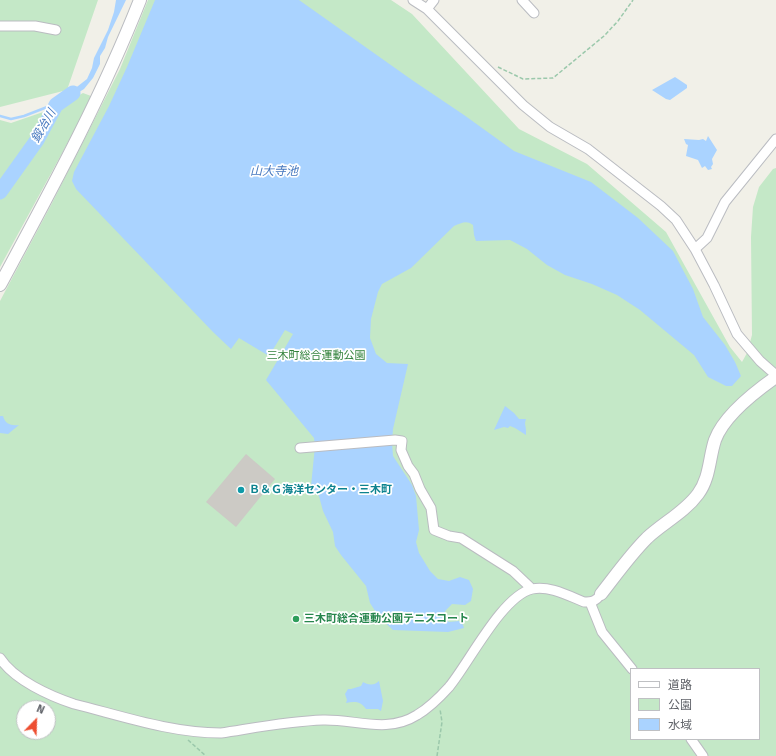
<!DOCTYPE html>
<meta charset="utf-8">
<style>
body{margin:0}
#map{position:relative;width:776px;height:756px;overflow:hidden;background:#f1f0e8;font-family:Signika,"Noto Sans JP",sans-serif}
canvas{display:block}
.legend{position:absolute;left:630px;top:668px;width:130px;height:72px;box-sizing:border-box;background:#fff;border:1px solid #bfc0c3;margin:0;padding:5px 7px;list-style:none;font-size:12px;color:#5f6268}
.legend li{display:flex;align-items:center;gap:8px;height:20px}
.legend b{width:20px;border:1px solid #bfc0c3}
.north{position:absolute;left:16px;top:700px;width:40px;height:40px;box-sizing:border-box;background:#fff;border:1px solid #bfc0c3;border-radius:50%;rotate:23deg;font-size:11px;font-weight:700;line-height:16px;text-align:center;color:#5f6268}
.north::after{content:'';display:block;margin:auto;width:14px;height:18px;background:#ed4f32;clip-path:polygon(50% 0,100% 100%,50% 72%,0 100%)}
</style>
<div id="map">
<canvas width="776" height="756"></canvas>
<ul class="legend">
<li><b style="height:5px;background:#fff"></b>道路</li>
<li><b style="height:11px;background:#c4e8c7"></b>公園</li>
<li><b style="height:11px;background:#aad3ff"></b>水域</li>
</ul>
<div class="north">N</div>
</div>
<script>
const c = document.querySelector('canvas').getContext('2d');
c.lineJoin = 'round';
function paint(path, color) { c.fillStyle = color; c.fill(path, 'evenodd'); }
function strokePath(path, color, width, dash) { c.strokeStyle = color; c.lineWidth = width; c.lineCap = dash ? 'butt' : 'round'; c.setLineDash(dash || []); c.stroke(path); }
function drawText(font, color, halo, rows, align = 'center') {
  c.font = font + ' Signika,"Noto Sans JP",sans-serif'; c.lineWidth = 3.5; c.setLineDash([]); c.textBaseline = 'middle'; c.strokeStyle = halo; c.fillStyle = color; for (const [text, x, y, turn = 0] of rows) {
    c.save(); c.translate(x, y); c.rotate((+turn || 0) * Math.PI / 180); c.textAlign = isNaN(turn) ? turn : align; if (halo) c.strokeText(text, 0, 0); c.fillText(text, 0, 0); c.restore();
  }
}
paint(new Path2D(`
 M 0,0 L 98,0 L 67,90 L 0,107 Z
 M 148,0 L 391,0 L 412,14 L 519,129 L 587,164 L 666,232 L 730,347 L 742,362 L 747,353 L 752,335 L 751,237 L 753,207 L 759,187 L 773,169 L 776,168 L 776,756 L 0,756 L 0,301 L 51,205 L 120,69 ZM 631,669 L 759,669 L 759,739 L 631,739 ZM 24,708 L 48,708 L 48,732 L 24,732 Z
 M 83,93 L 91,96 L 79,122 L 0,267 L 0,199 L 29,158 L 59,108 L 72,99 Z
 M 49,110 L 18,160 L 0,185 L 0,120 L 11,123 Z`), '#c4e8c7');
paint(new Path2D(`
 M 116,0 L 126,0 L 108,37 L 105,48 L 100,56 L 100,64 L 93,78 L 84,89 L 57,106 L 55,104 L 87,79 L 92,68 L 94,58 L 108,30 L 114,12 Z
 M 155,0 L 299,0 L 412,80 L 464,115 L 514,151 L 591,182 L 638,218 L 673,251 L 693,289 L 703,317 L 725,345 L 735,362 L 741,376 L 732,386 L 726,386 L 708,377 L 694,355 L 640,310 L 617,295 L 592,284 L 565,275 L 547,265 L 527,249 L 510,240 L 476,241 L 474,235 L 473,225 C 466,220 462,223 454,226 L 411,268 L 382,284 L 378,292 L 371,319 L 370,338 L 376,354 L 387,363 L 408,364 L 393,429 L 392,443 L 393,456 L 412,485 L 416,496 L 419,530 L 416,542 L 419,553 L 430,571 L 438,579 L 449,581 L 460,577 L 469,580 L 473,589 L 471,601 L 465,605 L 452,604 L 446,610 L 442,617 L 449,622 L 459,621 L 463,625 L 464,628 L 448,632 L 393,630 L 379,617 L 370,603 L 366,586 L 341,555 L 335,546 L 333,532 L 323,511 L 319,496 L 311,486 L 315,446 L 314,438 L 266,380 L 293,334 L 285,330 L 269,356 L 239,338 L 231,349 L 213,332 L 76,189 L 72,181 L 74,172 L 109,106 L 127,67 Z
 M 675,77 L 687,85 L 687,88 L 670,100 L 666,99 L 652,90 Z
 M 708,136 L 717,150 L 712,159 L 713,164 L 711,167 L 712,169 L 708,170 L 705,166 L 702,168 L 698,160 L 686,156 L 688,145 L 686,144 L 684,139 L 699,140 L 703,139 L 706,141 Z
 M 505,406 L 514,413 L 519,419 L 526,419 L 525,423 L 526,430 L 526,435 L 515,428 L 510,426 L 508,428 L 504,427 L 494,430 Z
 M 0,416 L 3,416 C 5,424 11,426 19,425 L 8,434 L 0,433 Z
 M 379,681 L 383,701 L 381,711 L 378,709 L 366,709 C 361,701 354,701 346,703 L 347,700 L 345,694 L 348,689 L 351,689 L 361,686 L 363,682 C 368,685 374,686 379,681 Z`), '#aad3ff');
strokePath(new Path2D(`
 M 0,116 L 11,119 L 24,116 L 55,104`), '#aad3ff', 2.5);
strokePath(new Path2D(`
 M 0,192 L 37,140 L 56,105 L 73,93`), '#aad3ff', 15);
paint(new Path2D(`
 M 246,454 L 275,479 L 236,527 L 206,502 Z`), '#cccac5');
const minor = new Path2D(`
 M 413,0 L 427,9 L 434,0
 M 522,0 L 534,13
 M 427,9 L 523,105 L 550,127 L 588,149 L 661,206 L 676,220 L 695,249 L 714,285 L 737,334 L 760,361 L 776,375
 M 0,26 L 35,26 L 56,30
 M 695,249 L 707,238 L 725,202 L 776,139
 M 300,448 L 395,440 L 402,441 L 401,450 L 408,466 L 414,474 L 420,489 L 431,508 L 434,530 L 449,536 L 461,538 L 513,571 L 532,589
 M 590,602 L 602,632 L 632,669
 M 0,658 C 14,680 50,696 74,704 C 122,716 171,733 221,733 C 254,728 289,721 323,720 C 355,719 387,734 417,715 C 429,708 440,697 449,687 C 469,663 502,596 532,589 C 549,585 569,596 584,602 C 593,602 596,601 601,594
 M 691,739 L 703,756`);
const tertiary = new Path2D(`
 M 0,285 C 50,192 101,99 140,0
 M 601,594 C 616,575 630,555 647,538 C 663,523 685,512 698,494 C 710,478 709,458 715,440 C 724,416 756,391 776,377`);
strokePath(minor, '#babcc1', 11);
strokePath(tertiary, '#babcc1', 14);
strokePath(new Path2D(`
 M 498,67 L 523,79 L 553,78 L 604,36 L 618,21 L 633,0
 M 188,740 L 206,756
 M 437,756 L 442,722 L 440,709`), '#9bc8ab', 1.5, [4, 2]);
strokePath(minor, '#fff', 9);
strokePath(tertiary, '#fff', 12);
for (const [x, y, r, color] of [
 [241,490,4,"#0f9aa8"],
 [296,619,4,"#2e9e5b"]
]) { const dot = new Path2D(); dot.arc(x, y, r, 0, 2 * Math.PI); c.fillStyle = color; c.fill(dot); strokePath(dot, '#fff', 1.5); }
drawText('11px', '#32823c', '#fff', [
 ["三木町総合運動公園",316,356]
]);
drawText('bold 11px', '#0d838f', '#fff', [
 ["Ｂ＆Ｇ海洋センター・三木町",249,490]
], 'left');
drawText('bold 11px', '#27864d', '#fff', [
 ["三木町総合運動公園テニスコート",304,619]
], 'left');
drawText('italic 12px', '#4577be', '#fff', [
 ["鍛冶川",44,126,-60],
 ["山大寺池",274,172]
]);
</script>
